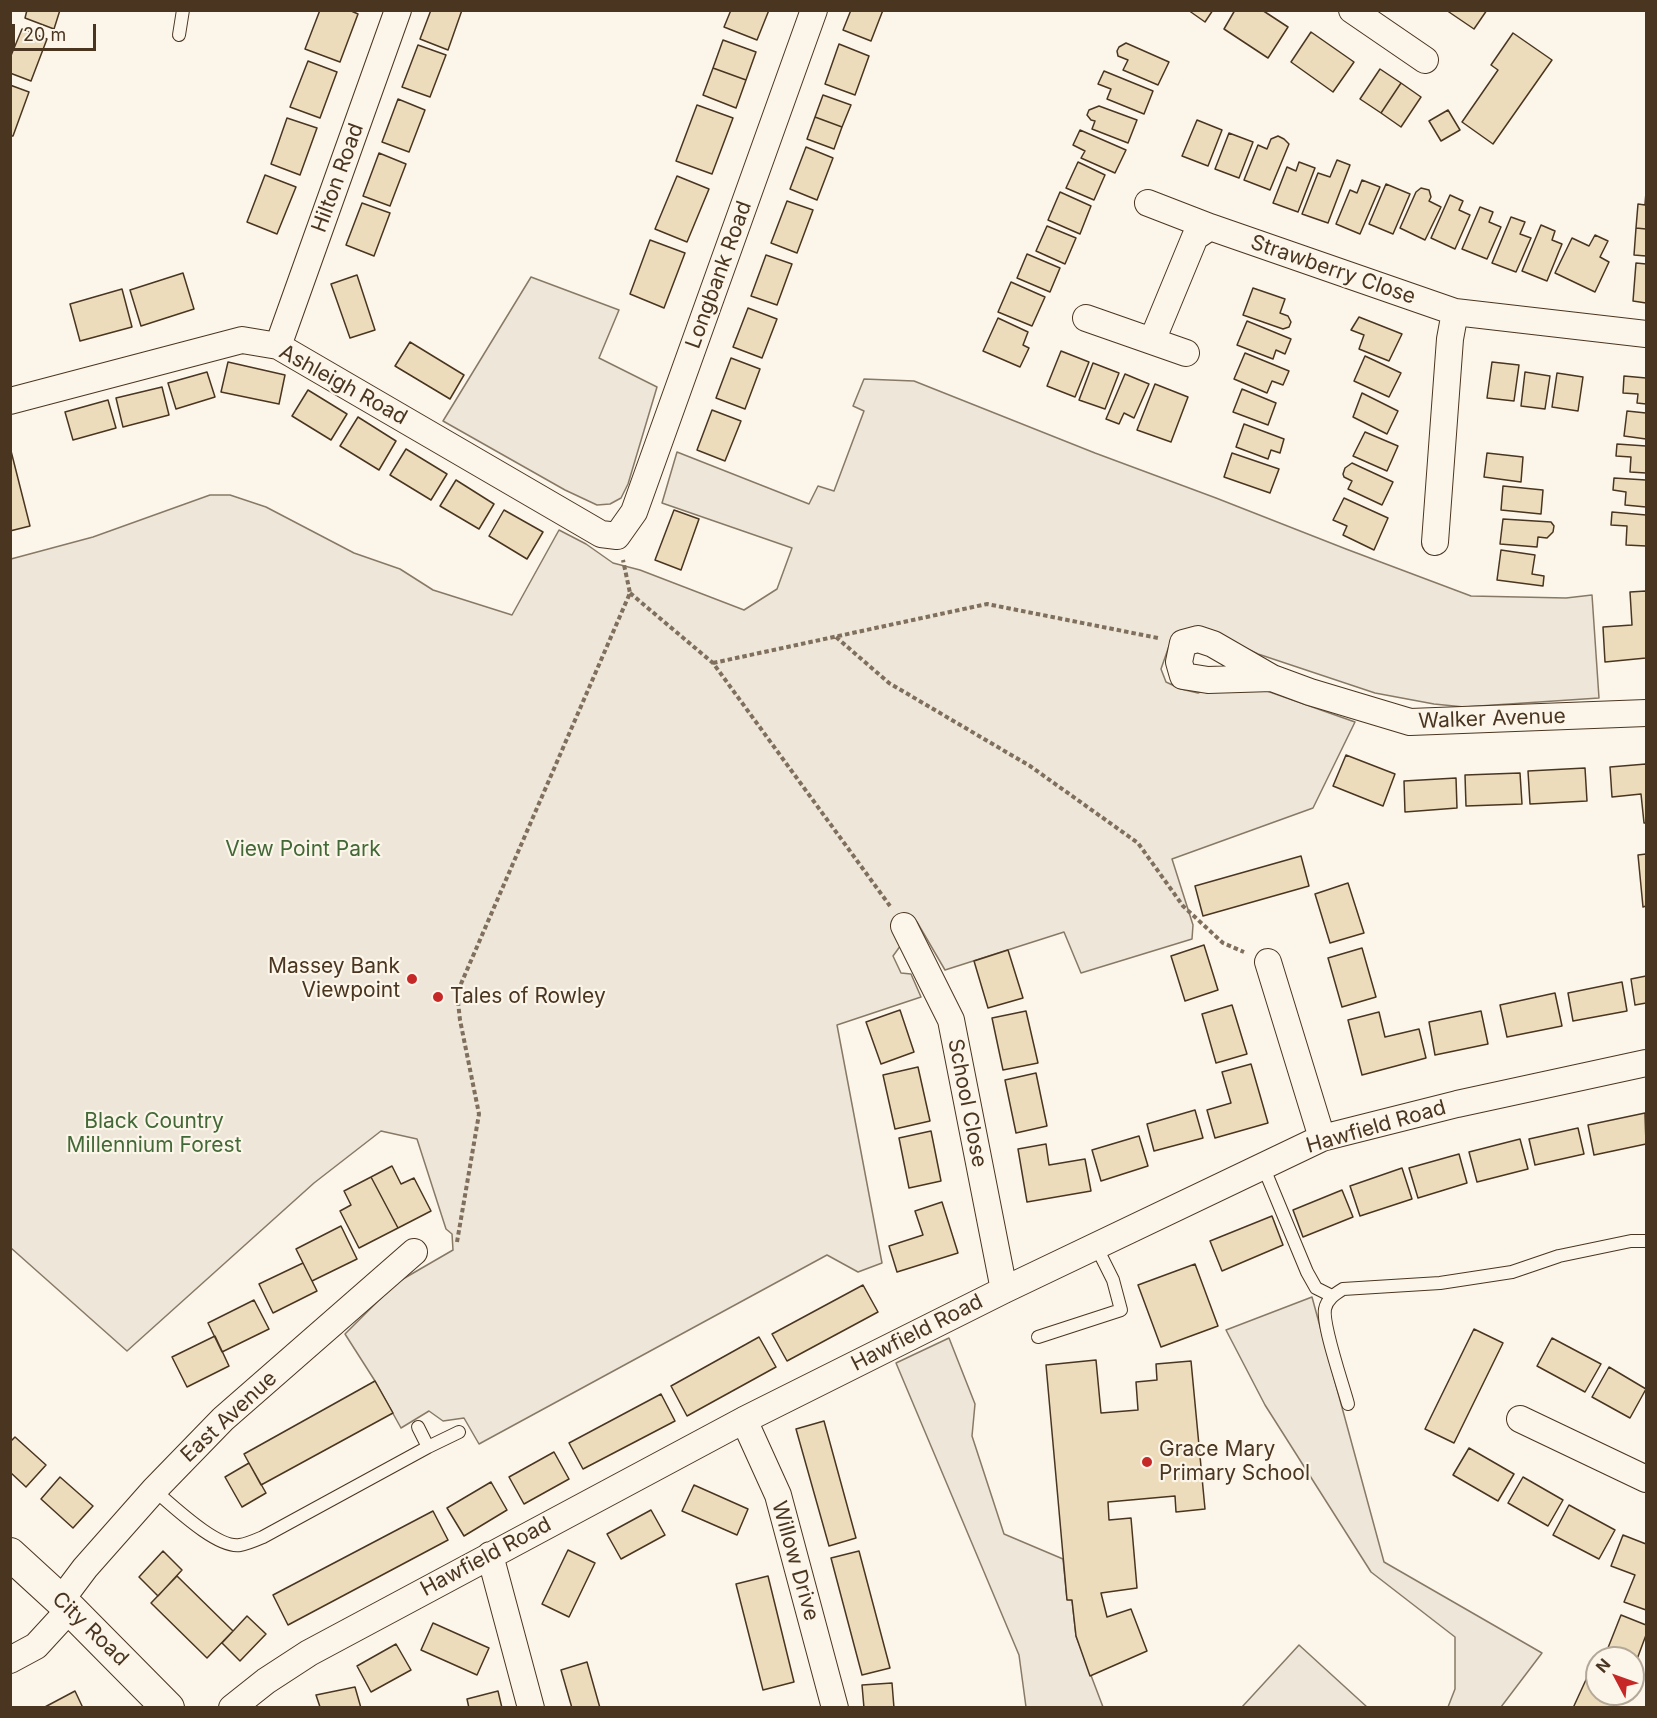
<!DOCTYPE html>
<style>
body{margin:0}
#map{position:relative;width:1657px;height:1718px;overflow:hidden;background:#fbf6e9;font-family:Inter,sans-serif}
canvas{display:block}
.frame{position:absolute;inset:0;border:12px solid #4a3520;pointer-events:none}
.north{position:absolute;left:1585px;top:1646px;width:60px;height:60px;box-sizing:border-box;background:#fbf6e9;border:2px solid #b4a999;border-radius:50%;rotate:311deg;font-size:16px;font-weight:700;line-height:24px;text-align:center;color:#4a3520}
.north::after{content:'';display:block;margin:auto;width:21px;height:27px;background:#c62828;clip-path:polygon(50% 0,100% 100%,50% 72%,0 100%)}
.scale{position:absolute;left:12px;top:24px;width:84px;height:27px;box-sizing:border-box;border:3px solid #4a3520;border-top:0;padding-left:8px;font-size:18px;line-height:21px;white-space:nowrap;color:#4a3520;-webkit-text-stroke:4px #fbf6e9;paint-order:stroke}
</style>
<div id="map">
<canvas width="1657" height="1718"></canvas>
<div class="frame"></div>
<div class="north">N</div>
<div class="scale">20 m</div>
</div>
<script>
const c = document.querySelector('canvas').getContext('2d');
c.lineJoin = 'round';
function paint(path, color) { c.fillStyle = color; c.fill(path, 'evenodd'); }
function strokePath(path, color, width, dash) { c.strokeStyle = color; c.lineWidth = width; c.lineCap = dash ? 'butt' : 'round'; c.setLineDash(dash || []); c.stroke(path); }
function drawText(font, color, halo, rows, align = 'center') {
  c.font = font + ' Inter,sans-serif'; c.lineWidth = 4.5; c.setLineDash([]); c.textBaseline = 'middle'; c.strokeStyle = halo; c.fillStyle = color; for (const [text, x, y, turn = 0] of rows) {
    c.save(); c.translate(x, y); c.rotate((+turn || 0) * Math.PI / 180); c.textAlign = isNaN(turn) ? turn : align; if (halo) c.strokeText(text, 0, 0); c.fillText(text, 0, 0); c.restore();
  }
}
const green = new Path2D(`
 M 531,277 L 619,310 L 599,358 L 657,387 L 628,484 L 621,498 L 610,504 L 597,505 L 565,490 L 443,421 Z
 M 864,379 L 914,381 L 1095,453 L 1216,498 L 1346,549 L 1471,596 L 1566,598 L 1592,595 L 1599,698 L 1464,707 L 1434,704 L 1375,693 L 1258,654 L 1235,643 L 1169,646 L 1161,669 L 1166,682 L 1181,689 L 1198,693 L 1215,685 L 1250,685 L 1355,722 L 1313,808 L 1172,859 L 1193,925 L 1192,939 L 1081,973 L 1064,932 L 945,970 L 917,922 L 896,934 L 901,945 L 893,956 L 901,973 L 911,974 L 921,997 L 837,1025 L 882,1263 L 858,1272 L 827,1255 L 479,1444 L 464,1418 L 443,1421 L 429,1411 L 401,1428 L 375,1381 L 345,1334 L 396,1283 L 453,1250 L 452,1234 L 446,1229 L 417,1139 L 381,1131 L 314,1183 L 127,1351 L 11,1248 L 11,559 L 93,537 L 210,495 L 230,495 L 266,507 L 354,553 L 400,569 L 433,590 L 512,615 L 559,530 L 586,544 L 613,563 L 640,570 L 744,610 L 777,589 L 792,548 L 662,503 L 677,452 L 809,504 L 818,486 L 834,491 L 864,411 L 853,406 Z
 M 1312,1297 L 1384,1562 L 1542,1653 L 1501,1707 L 1448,1707 L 1455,1689 L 1455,1637 L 1371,1572 L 1265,1405 L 1226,1330 Z
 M 949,1338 L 975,1404 L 972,1436 L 1004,1534 L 1063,1559 L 1067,1599 L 1072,1600 L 1076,1636 L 1103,1707 L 1026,1707 L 1019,1655 L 896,1363 Z
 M 1299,1645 L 1367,1707 L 1242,1707 Z`);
paint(green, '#ede6d9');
strokePath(green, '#887966', 1.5);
const building = new Path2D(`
 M 27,10 L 60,10 L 54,29 L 25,18 Z
 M 320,10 L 349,10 L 358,14 L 340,62 L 305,49 Z
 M 431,10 L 462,10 L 448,50 L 420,39 Z
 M 731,10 L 769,10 L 757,40 L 724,27 Z
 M 851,10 L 883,10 L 871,41 L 843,30 Z
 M 1188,10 L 1213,10 L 1205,22 Z
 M 1235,10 L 1262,10 L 1288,27 L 1268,58 L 1224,29 Z
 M 1446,10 L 1487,10 L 1474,29 Z
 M 22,29 L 47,39 L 31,81 L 10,73 L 10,58 Z
 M 1311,32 L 1354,62 L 1333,92 L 1291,62 Z
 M 1513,33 L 1552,60 L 1493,144 L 1462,122 L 1498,70 L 1491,65 Z
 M 723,40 L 756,52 L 746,80 L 713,68 Z
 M 1126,43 L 1169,62 L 1158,85 L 1123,70 L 1128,60 L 1118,56 L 1117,51 L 1119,47 Z
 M 839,44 L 869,56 L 855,95 L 825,84 Z
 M 418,45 L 446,55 L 430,97 L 402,87 Z
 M 308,61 L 337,72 L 320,118 L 290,107 Z
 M 713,68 L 746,80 L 736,108 L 703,95 Z
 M 1380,69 L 1401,83 L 1381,113 L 1360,99 Z
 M 1104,71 L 1153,91 L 1144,114 L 1107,99 L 1111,89 L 1098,84 Z
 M 1401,83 L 1421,97 L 1401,127 L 1381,113 Z
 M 10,85 L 29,92 L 13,136 L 10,136 Z
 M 823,95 L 851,105 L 842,127 L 815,117 Z
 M 398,99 L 425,110 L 409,152 L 382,142 Z
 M 697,105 L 733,118 L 712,174 L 676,161 Z
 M 1099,106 L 1137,120 L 1128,143 L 1092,129 L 1095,121 L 1091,120 L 1087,115 L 1089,110 Z
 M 1448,110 L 1460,130 L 1441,141 L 1429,121 Z
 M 815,117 L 842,127 L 834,149 L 807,139 Z
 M 287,118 L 317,128 L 300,175 L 271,164 Z
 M 1197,120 L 1222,130 L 1208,166 L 1182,156 Z
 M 1080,130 L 1126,150 L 1115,173 L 1081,158 L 1085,151 L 1073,145 Z
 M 1229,133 L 1253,142 L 1239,178 L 1215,169 Z
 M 1278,136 L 1284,139 L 1289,144 L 1270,190 L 1244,180 L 1258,145 L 1267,149 L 1271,139 Z
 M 806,147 L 833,158 L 817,200 L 790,189 Z
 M 379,153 L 406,164 L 390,206 L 363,196 Z
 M 1337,160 L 1350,165 L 1328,223 L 1302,214 L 1318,173 L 1330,177 Z
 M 1078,162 L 1105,175 L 1094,200 L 1066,188 Z
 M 1299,162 L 1315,168 L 1298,212 L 1273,203 L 1287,167 L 1296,171 Z
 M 265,175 L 296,187 L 277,234 L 247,222 Z
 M 677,176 L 709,189 L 687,242 L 655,229 Z
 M 1362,180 L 1380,187 L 1360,234 L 1336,224 L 1350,190 L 1357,193 Z
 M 1386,184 L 1410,194 L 1393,234 L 1369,224 Z
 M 1421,188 L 1429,190 L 1431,197 L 1429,201 L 1441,207 L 1425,240 L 1400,228 L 1416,192 Z
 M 1060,192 L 1091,206 L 1080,234 L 1048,220 Z
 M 1646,192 L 1646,229 L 1636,228 L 1638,204 L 1645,205 Z
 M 1450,195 L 1463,201 L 1459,210 L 1470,215 L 1455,249 L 1431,238 Z
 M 787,201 L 813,210 L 797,253 L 771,243 Z
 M 362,203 L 390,213 L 374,256 L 346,245 Z
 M 1480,207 L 1493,212 L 1489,222 L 1501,227 L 1487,259 L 1462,249 Z
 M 1511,217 L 1525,222 L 1520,234 L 1531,238 L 1516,272 L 1492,263 Z
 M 1541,225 L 1555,231 L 1552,240 L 1562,244 L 1547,281 L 1522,271 Z
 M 1047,226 L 1076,238 L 1065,264 L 1036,251 Z
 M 1636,228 L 1646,229 L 1646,256 L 1634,255 Z
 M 1595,235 L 1608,241 L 1600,257 L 1609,262 L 1595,292 L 1555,273 L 1572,238 L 1589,246 Z
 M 650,240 L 685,253 L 664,308 L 630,294 Z
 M 1027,254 L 1060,268 L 1050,292 L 1017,278 Z
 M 766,255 L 792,264 L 777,305 L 751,296 Z
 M 1636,263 L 1646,264 L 1646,303 L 1633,301 Z
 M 183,273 L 194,309 L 141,326 L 130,290 Z
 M 357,275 L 375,330 L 350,338 L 331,284 Z
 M 1011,282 L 1045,297 L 1032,326 L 998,312 Z
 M 1253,288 L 1285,299 L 1280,313 L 1288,316 L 1291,322 L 1289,327 L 1283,329 L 1243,315 Z
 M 122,289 L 132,327 L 80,341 L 70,304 Z
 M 748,308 L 777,319 L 762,358 L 733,347 Z
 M 1359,317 L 1402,334 L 1389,361 L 1359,349 L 1364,335 L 1351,330 Z
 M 998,318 L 1028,332 L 1023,345 L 1029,348 L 1020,367 L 983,351 Z
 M 1247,321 L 1291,339 L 1285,354 L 1276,350 L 1273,359 L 1237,345 Z
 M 410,342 L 464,375 L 450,399 L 395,366 Z
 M 1061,351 L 1089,362 L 1075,397 L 1047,386 Z
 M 1245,353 L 1289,371 L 1283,385 L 1272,381 L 1267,393 L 1234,379 Z
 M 1365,356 L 1401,373 L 1389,397 L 1354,381 Z
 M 731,358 L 760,369 L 745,409 L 716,398 Z
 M 228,362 L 285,375 L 279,404 L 221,392 Z
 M 1492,362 L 1519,365 L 1514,401 L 1487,398 Z
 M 1093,363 L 1119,373 L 1105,409 L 1079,400 Z
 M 207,372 L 215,397 L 176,409 L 168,383 Z
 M 1525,372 L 1550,376 L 1545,409 L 1521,406 Z
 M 1557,373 L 1583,377 L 1578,411 L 1552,407 Z
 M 1125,374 L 1149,384 L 1134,418 L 1124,413 L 1119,424 L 1106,419 Z
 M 1624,376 L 1646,378 L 1646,404 L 1637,403 L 1638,394 L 1623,393 Z
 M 1155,384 L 1188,397 L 1171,442 L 1137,430 Z
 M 162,387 L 169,415 L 123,427 L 116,398 Z
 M 1242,389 L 1276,403 L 1268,425 L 1233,412 Z
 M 308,390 L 347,414 L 331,440 L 292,416 Z
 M 1362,393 L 1398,411 L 1387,434 L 1353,417 Z
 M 108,400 L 116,428 L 73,440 L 65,412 Z
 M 712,410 L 741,421 L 725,461 L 697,450 Z
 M 1627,411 L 1646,413 L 1646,439 L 1624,436 Z
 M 358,417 L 396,441 L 379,470 L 340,446 Z
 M 1244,424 L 1284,439 L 1280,453 L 1271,450 L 1268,459 L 1236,447 Z
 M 1365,432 L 1398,446 L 1387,471 L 1353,456 Z
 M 1617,444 L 1646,446 L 1646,473 L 1630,472 L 1631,457 L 1616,456 Z
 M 10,447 L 30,526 L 10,531 Z
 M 406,449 L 447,474 L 431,500 L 390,475 Z
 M 1232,453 L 1279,469 L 1270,493 L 1224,477 Z
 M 1487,453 L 1523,457 L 1521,482 L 1484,477 Z
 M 1352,463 L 1393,482 L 1382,505 L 1348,489 L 1352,481 L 1344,477 L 1343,474 L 1345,468 Z
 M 1614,478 L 1646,480 L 1646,507 L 1625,505 L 1626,492 L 1613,490 Z
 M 456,480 L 494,504 L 479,529 L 440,506 Z
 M 1503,486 L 1543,490 L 1541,514 L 1501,510 Z
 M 1344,498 L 1388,518 L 1374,550 L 1343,535 L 1347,526 L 1333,520 Z
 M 504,510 L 543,532 L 527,559 L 489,536 Z
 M 674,510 L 699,519 L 681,570 L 655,560 Z
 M 1612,512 L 1646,515 L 1646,546 L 1626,545 L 1627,526 L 1611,525 Z
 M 1503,519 L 1551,522 L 1554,526 L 1553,532 L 1547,538 L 1538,537 L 1537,547 L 1500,544 Z
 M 1501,550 L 1535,555 L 1532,574 L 1544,576 L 1543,586 L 1497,580 Z
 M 1646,591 L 1646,658 L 1605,662 L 1603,627 L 1632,625 L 1630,592 Z
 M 1346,755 L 1395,774 L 1383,806 L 1333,786 Z
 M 1646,764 L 1646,823 L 1644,823 L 1641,794 L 1612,797 L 1610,767 Z
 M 1585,768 L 1587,801 L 1530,804 L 1528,771 Z
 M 1520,773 L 1522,804 L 1466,806 L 1465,775 Z
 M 1456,778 L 1457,808 L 1405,812 L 1404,781 Z
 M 1646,854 L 1646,906 L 1643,907 L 1638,855 Z
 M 1301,856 L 1309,886 L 1203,916 L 1195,886 Z
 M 1348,883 L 1364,933 L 1330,943 L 1315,894 Z
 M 1204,945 L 1218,990 L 1185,1001 L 1171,956 Z
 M 1362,948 L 1376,997 L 1342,1007 L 1328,958 Z
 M 1008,950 L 1023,998 L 988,1008 L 974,961 Z
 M 1646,976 L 1646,1003 L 1635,1005 L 1631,979 Z
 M 1622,982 L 1627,1011 L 1573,1021 L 1568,993 Z
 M 1555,993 L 1562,1026 L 1507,1037 L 1500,1005 Z
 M 1232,1005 L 1247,1054 L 1216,1063 L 1202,1014 Z
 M 900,1010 L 914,1052 L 881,1064 L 866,1022 Z
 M 1026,1011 L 1038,1063 L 1003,1070 L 992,1018 Z
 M 1481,1011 L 1488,1044 L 1435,1055 L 1429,1022 Z
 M 1379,1012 L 1385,1037 L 1419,1029 L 1426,1058 L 1362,1075 L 1348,1020 Z
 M 1251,1064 L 1268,1123 L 1215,1138 L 1207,1110 L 1231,1103 L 1222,1072 Z
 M 918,1067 L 930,1121 L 895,1129 L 883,1075 Z
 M 1036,1073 L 1047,1126 L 1016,1133 L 1005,1080 Z
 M 1195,1110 L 1203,1138 L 1154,1151 L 1147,1124 Z
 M 1645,1113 L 1646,1144 L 1594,1155 L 1588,1125 Z
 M 1578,1128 L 1584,1154 L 1535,1165 L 1529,1139 Z
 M 931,1131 L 941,1181 L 909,1188 L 899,1138 Z
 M 1139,1136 L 1148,1166 L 1101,1181 L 1092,1150 Z
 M 1520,1139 L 1528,1169 L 1477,1182 L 1469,1152 Z
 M 1046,1144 L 1049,1165 L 1085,1159 L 1091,1191 L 1027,1202 L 1018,1149 Z
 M 1459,1154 L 1467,1183 L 1418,1198 L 1409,1168 Z
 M 392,1166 L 401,1184 L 414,1178 L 431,1211 L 398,1228 L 371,1177 Z
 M 1402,1168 L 1412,1199 L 1360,1216 L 1350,1186 Z
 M 371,1177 L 398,1228 L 359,1248 L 340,1211 L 351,1205 L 344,1191 Z
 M 1342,1190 L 1353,1217 L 1303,1237 L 1293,1210 Z
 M 942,1202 L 958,1253 L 897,1272 L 889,1246 L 923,1235 L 915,1211 Z
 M 1272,1216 L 1283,1245 L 1222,1271 L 1210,1241 Z
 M 341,1226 L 357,1259 L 312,1281 L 296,1249 Z
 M 303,1263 L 317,1291 L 273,1313 L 259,1284 Z
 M 1195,1264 L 1218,1326 L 1161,1347 L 1138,1285 Z
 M 863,1285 L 878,1312 L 787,1361 L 772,1334 Z
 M 254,1300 L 269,1329 L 222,1352 L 208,1323 Z
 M 1474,1329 L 1503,1343 L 1454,1443 L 1425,1429 Z
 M 215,1336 L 229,1366 L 187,1387 L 172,1357 Z
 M 759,1337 L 776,1367 L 687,1416 L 671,1386 Z
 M 1552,1338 L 1601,1364 L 1585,1392 L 1537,1366 Z
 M 1096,1360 L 1101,1413 L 1138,1410 L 1136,1382 L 1157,1380 L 1156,1364 L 1191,1361 L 1205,1509 L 1176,1512 L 1175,1496 L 1108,1502 L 1109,1520 L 1131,1518 L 1137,1588 L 1101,1593 L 1107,1617 L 1131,1609 L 1147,1651 L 1090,1676 L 1076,1636 L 1072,1600 L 1067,1600 L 1046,1365 Z
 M 1609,1367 L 1646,1389 L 1630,1418 L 1592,1397 Z
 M 375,1381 L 393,1413 L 261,1485 L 244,1454 Z
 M 661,1394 L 675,1421 L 583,1469 L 569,1443 Z
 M 824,1421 L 856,1538 L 829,1546 L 796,1429 Z
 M 15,1437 L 46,1465 L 26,1487 L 10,1472 L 10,1442 Z
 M 1469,1448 L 1514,1474 L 1498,1501 L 1453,1475 Z
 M 554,1452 L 569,1479 L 524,1504 L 509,1477 Z
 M 249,1463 L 266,1493 L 242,1507 L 225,1477 Z
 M 60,1477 L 93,1506 L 73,1528 L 41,1499 Z
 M 1523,1477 L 1563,1500 L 1548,1526 L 1508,1503 Z
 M 491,1482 L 507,1510 L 464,1536 L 447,1508 Z
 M 694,1485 L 748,1509 L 737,1535 L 682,1511 Z
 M 1569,1505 L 1615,1530 L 1599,1559 L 1553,1535 Z
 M 651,1510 L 665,1535 L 621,1559 L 607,1534 Z
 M 433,1511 L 448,1540 L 288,1625 L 273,1595 Z
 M 1623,1535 L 1646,1544 L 1646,1610 L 1624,1602 L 1635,1575 L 1611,1566 Z
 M 568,1550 L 595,1563 L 569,1617 L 542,1604 Z
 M 163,1551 L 182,1570 L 158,1596 L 139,1577 Z
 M 859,1551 L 890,1668 L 862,1675 L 831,1558 Z
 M 177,1576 L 233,1631 L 207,1658 L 151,1603 Z
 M 768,1576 L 794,1682 L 763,1690 L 736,1584 Z
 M 1621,1615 L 1646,1625 L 1646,1635 L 1633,1670 L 1633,1658 L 1604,1658 Z
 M 247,1616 L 266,1634 L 240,1661 L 222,1643 Z
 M 433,1623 L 489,1648 L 477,1675 L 421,1650 Z
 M 396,1644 L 411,1670 L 371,1692 L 357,1666 Z
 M 587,1662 L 600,1708 L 572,1708 L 561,1670 Z
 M 1590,1671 L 1597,1674 L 1597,1694 L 1619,1694 L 1613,1708 L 1573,1708 Z
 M 892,1683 L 894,1708 L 864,1708 L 862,1685 Z
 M 355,1687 L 361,1708 L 318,1708 L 320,1707 L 316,1695 Z
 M 75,1691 L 83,1708 L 43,1708 Z
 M 498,1691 L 502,1708 L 469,1708 L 467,1699 Z`);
paint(building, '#ecdcbc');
strokePath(building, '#4a3520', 1.5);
const service = new Path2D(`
 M 179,35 L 183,10
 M 1263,1166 L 1307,1272 L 1316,1288 L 1332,1296
 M 1038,1337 L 1121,1310 L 1113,1280 L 1096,1246
 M 1348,1404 C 1343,1385 1322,1325 1325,1309 C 1327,1299 1335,1294 1343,1289 L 1440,1283 L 1512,1272 L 1559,1256 L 1631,1241 L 1646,1241
 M 418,1427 L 428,1447
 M 154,1490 C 172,1505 217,1549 240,1545 C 247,1544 256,1540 263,1537 L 428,1447 L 459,1432`);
const minor = new Path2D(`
 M 1352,10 L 1425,60
 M 1148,203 L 1210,227
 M 1086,318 L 1186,353
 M 1152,341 L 1195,237 L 1210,227 L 1455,312 L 1646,334
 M 278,346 L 398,10
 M 10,401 L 242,340 L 278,346 L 601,534 L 617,536 L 634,512 L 814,10
 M 1435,542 L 1450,339 L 1455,312
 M 1272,678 L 1208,680 L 1183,676 L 1179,662 L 1183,643 L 1198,639 L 1213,644 L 1272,678 L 1310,692 L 1410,722 L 1646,713
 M 904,926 L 951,1020 L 1004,1290
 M 1268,962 L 1322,1138
 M 1520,1419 L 1646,1479
 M 744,1420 L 778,1495 L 835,1708
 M 490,1555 L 531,1708
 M 61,1600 L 85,1568 L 154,1490 L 223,1419 L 414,1252
 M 10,1660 L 36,1646 L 70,1609
 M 232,1708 L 266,1681 L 309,1653 L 744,1420 L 1004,1290 L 1322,1138 L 1457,1104 L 1646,1063`);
const tertiary = new Path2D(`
 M 10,1554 L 70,1609 L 168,1708`);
strokePath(service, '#4a3520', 14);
strokePath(minor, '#4a3520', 28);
strokePath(tertiary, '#4a3520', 34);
strokePath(new Path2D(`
 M 630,593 L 713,663 L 890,906
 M 836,637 L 889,683 L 1030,766 L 1138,843 L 1183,906 L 1223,943 L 1244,952
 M 713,663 L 987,604 L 1158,638
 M 457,1242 L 479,1114 L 460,1020 L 457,993 L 630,593 L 623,560`), '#7f6f5c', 4, [4.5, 3]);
strokePath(service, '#fbf6e9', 12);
strokePath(minor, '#fbf6e9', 26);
strokePath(tertiary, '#fbf6e9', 32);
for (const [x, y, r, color] of [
 [412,979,6,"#c62828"],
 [438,997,6,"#c62828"],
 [1147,1462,6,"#c62828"]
]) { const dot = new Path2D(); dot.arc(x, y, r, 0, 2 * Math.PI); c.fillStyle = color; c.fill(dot); strokePath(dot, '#fbf6e9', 2); }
drawText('21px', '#4a3520', '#fbf6e9', [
 ["Hilton Road",338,178,-70],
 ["Strawberry Close",1333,270,19],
 ["Longbank Road",719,275,-70],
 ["Ashleigh Road",343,385,29],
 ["Walker Avenue",1492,719,-2],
 ["School Close",967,1103,79],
 ["Hawfield Road",1376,1127,-16],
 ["Hawfield Road",917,1333,-27],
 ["East Avenue",229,1417,-43],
 ["Hawfield Road",486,1557,-28],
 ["Willow Drive",795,1561,74],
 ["City Road",90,1629,44]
]);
drawText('21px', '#436837', '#fbf6e9', [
 ["View Point Park",303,850],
 ["Black Country",154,1122],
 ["Millennium Forest",154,1146]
]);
drawText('21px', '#4a3520', '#fbf6e9', [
 ["Massey Bank",400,967,"right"],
 ["Viewpoint",400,991,"right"],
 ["Tales of Rowley",450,997],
 ["Grace Mary",1159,1450],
 ["Primary School",1159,1474]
], 'left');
</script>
